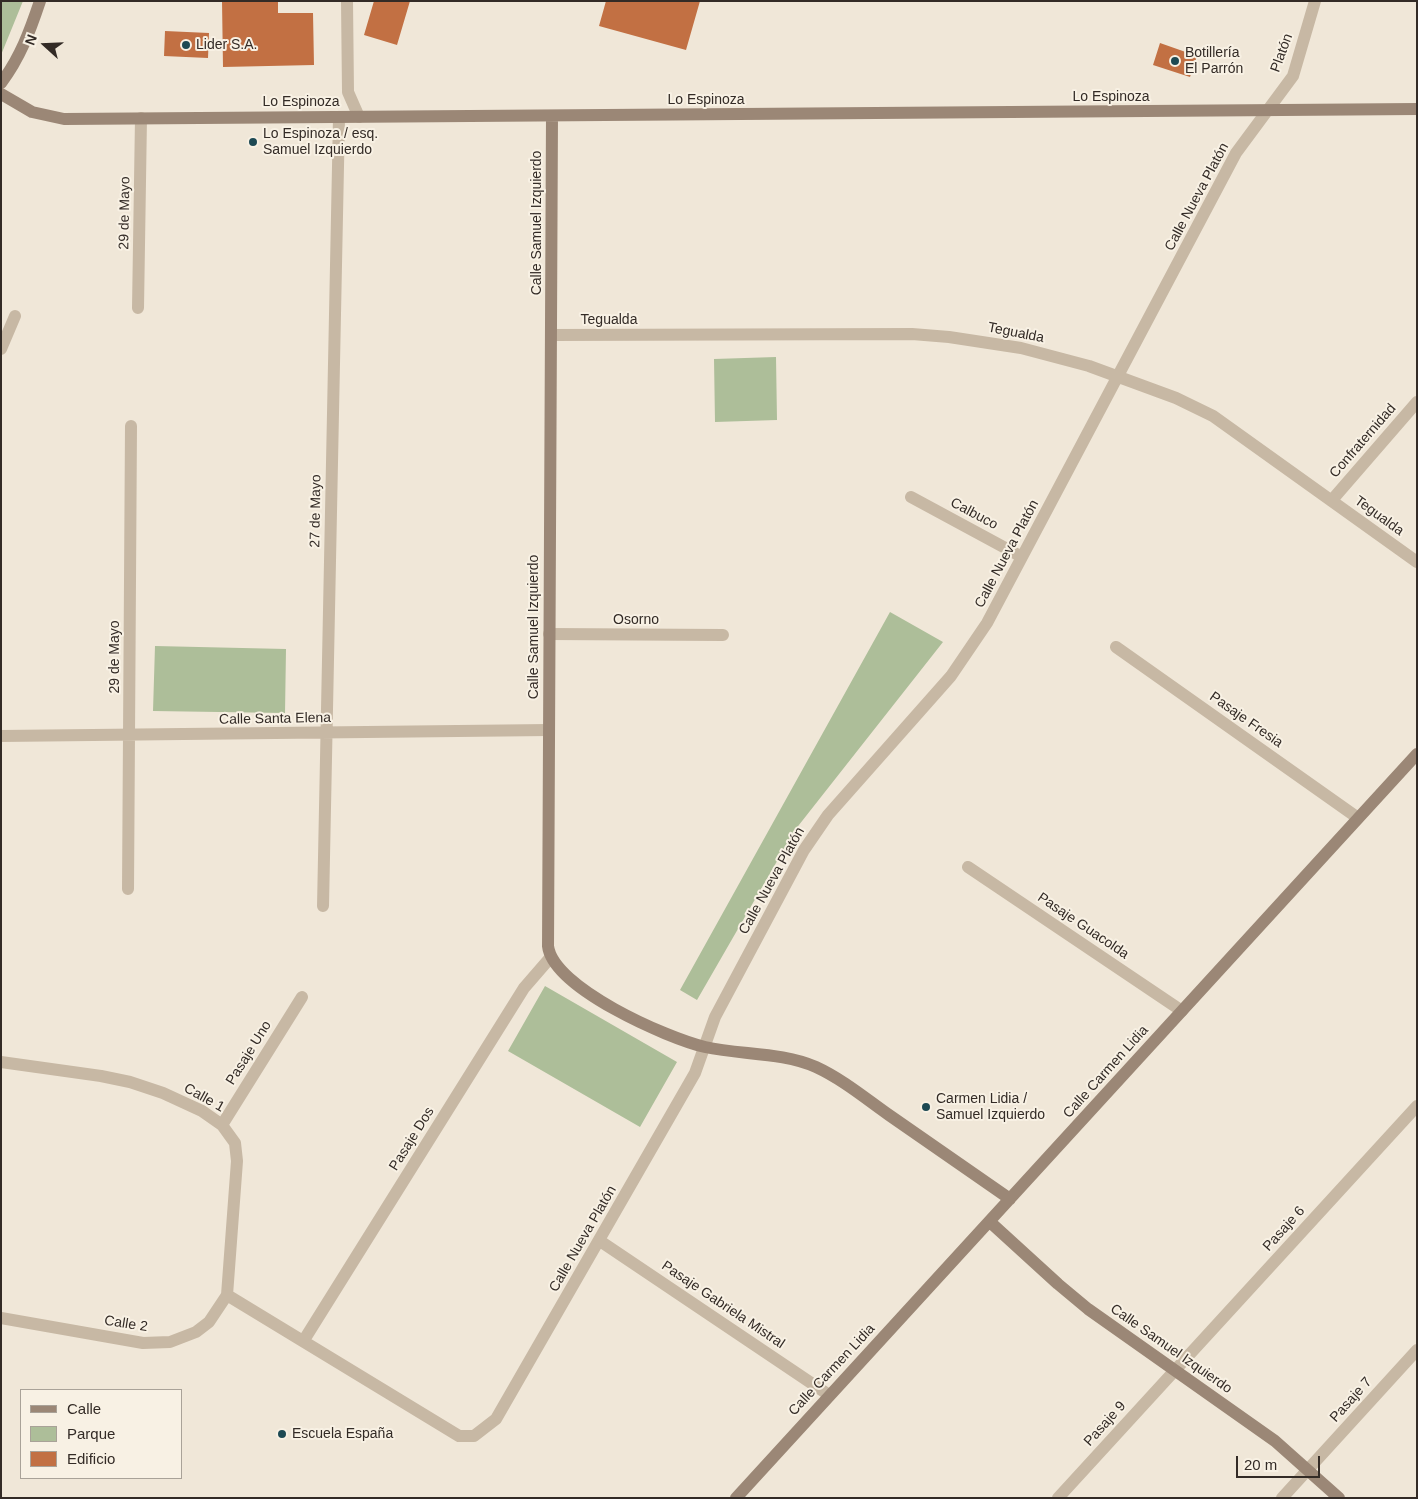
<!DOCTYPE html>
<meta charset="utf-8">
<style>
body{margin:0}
#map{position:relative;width:1418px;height:1499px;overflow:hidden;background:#f0e7d8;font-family:Arial,sans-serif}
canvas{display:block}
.frame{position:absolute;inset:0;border:2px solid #332b26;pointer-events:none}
.legend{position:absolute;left:20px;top:1389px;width:162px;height:90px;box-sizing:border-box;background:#f8f1e4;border:1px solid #a9a298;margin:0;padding:6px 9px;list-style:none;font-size:15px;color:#332b26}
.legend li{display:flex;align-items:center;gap:10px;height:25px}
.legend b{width:25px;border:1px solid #a9a298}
.north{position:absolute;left:20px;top:20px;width:50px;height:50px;-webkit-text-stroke:4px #f8f1e4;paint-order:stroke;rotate:290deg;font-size:14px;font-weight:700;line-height:20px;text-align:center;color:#332b26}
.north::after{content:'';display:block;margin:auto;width:18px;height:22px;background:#332b26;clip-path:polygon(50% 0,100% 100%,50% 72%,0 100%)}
.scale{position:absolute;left:1236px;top:1456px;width:84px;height:22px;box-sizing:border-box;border:2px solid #332b26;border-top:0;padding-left:6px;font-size:15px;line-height:18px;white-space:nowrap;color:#332b26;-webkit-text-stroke:4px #f8f1e4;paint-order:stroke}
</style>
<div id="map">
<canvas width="1418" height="1499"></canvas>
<div class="frame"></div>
<ul class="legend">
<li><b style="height:6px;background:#9b8776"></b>Calle</li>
<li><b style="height:14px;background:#adbe99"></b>Parque</li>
<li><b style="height:14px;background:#c27043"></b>Edificio</li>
</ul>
<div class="north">N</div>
<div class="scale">20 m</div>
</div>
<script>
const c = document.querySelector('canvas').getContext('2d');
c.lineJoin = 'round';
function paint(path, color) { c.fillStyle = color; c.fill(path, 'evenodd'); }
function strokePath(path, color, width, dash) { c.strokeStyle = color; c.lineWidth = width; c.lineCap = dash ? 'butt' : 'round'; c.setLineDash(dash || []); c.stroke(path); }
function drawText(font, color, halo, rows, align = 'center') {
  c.font = font + ' Arial,sans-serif'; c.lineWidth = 4; c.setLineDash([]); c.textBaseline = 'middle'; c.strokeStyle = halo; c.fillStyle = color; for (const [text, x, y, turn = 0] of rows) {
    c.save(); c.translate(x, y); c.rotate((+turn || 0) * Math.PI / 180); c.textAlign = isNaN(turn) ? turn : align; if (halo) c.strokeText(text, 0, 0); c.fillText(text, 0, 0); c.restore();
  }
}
paint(new Path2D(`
 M 1,1 L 23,1 L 1,55 Z
 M 776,357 L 777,420 L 715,422 L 714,359 Z
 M 890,612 L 943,642 L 795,830 L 697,1000 L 680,990 Z
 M 155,646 L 286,649 L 285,713 L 153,711 Z
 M 545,986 L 677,1062 L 640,1127 L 508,1051 Z`), '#adbe99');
paint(new Path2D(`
 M 222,1 L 278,1 L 278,13 L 313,13 L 314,65 L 223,67 Z
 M 374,1 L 410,1 L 397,45 L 364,35 Z
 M 606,1 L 700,1 L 686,50 L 599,26 Z
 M 165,31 L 209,33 L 208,58 L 164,56 Z
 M 1160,43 L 1197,56 L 1190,77 L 1153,65 Z`), '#c27043');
strokePath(new Path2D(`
 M 347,1 L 348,92 L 359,117`), '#c7b8a4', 12);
strokePath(new Path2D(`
 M 138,308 L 141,118
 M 551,335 L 912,334 L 949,337 L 1021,348 L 1089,366 L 1176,398 L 1213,416 L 1417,562
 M 1,349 L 15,316
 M 911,497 L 1022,557
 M 1332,500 L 1417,402
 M 549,634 L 723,635
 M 1116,647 L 1358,818
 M 1,736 L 549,730
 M 968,867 L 1182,1011
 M 128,889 L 131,426
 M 323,906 L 339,117
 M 1,1062 L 101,1076 L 130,1082 L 163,1093 L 202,1111 L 222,1125 L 235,1143 L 237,1161 L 227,1295 L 209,1322 L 196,1332 L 170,1342 L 143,1343 L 1,1318
 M 222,1125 L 302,997
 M 600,1241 L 829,1395
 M 227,1295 L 459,1436 L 474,1436 L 496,1419 L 695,1073 L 715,1017 L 804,850 L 828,815 L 951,676 L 987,623 L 1236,153 L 1293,76 L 1315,1
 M 304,1340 L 524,988 L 550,958
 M 1058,1498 L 1417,1106
 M 1282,1498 L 1417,1350`), '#c7b8a4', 12);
strokePath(new Path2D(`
 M 1,83 C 20,58 30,31 40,1
 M 1,94 L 32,112 L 64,119 L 1417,109
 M 552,116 L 548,946 C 553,988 667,1038 705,1047 C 741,1055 782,1052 816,1067 C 842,1079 865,1098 889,1115 C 929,1143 970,1171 1010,1199
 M 990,1222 L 1058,1284 L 1088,1309 L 1275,1441 L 1339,1498
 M 736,1498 L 1417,754`), '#9b8776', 12);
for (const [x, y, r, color] of [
 [186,45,5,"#1d4953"],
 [1175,61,5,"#1d4953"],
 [253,142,5,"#1d4953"],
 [926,1107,5,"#1d4953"],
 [282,1434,5,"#1d4953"]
]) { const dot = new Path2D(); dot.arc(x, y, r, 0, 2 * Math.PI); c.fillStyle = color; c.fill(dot); strokePath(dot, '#f8f1e4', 2); }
drawText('14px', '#332b26', '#f8f1e4', [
 ["Lider S.A.",196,45],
 ["Botillería",1185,53],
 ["El Parrón",1185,69],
 ["Lo Espinoza / esq.",263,134],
 ["Samuel Izquierdo",263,150],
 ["Carmen Lidia /",936,1099],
 ["Samuel Izquierdo",936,1115],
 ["Escuela España",292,1434]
], 'left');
drawText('14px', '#332b26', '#f8f1e4', [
 ["Platón",1282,53,-70],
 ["Lo Espinoza",1111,97],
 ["Lo Espinoza",706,100],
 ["Lo Espinoza",301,102],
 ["Calle Nueva Platón",1197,197,-62],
 ["29 de Mayo",125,213,-89],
 ["Calle Samuel Izquierdo",537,223,-90],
 ["Tegualda",609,320],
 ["Tegualda",1016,333,11],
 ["Confraternidad",1363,441,-49],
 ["27 de Mayo",316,511,-89],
 ["Calbuco",974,514,28],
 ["Tegualda",1379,516,36],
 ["Calle Nueva Platón",1007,554,-62],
 ["Osorno",636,620],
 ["Calle Samuel Izquierdo",534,627,-90],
 ["29 de Mayo",115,657,-90],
 ["Calle Santa Elena",275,719,-1],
 ["Pasaje Fresia",1246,720,35],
 ["Calle Nueva Platón",772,881,-61],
 ["Pasaje Guacolda",1083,926,34],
 ["Pasaje Uno",249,1053,-58],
 ["Calle Carmen Lidia",1106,1072,-48],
 ["Calle 1",204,1098,29],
 ["Pasaje Dos",412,1139,-58],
 ["Pasaje 6",1284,1229,-48],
 ["Calle Nueva Platón",583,1239,-60],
 ["Pasaje Gabriela Mistral",723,1305,34],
 ["Calle 2",126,1324,9],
 ["Calle Samuel Izquierdo",1171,1349,35],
 ["Calle Carmen Lidia",832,1370,-47],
 ["Pasaje 7",1351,1400,-48],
 ["Pasaje 9",1105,1424,-48]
]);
</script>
